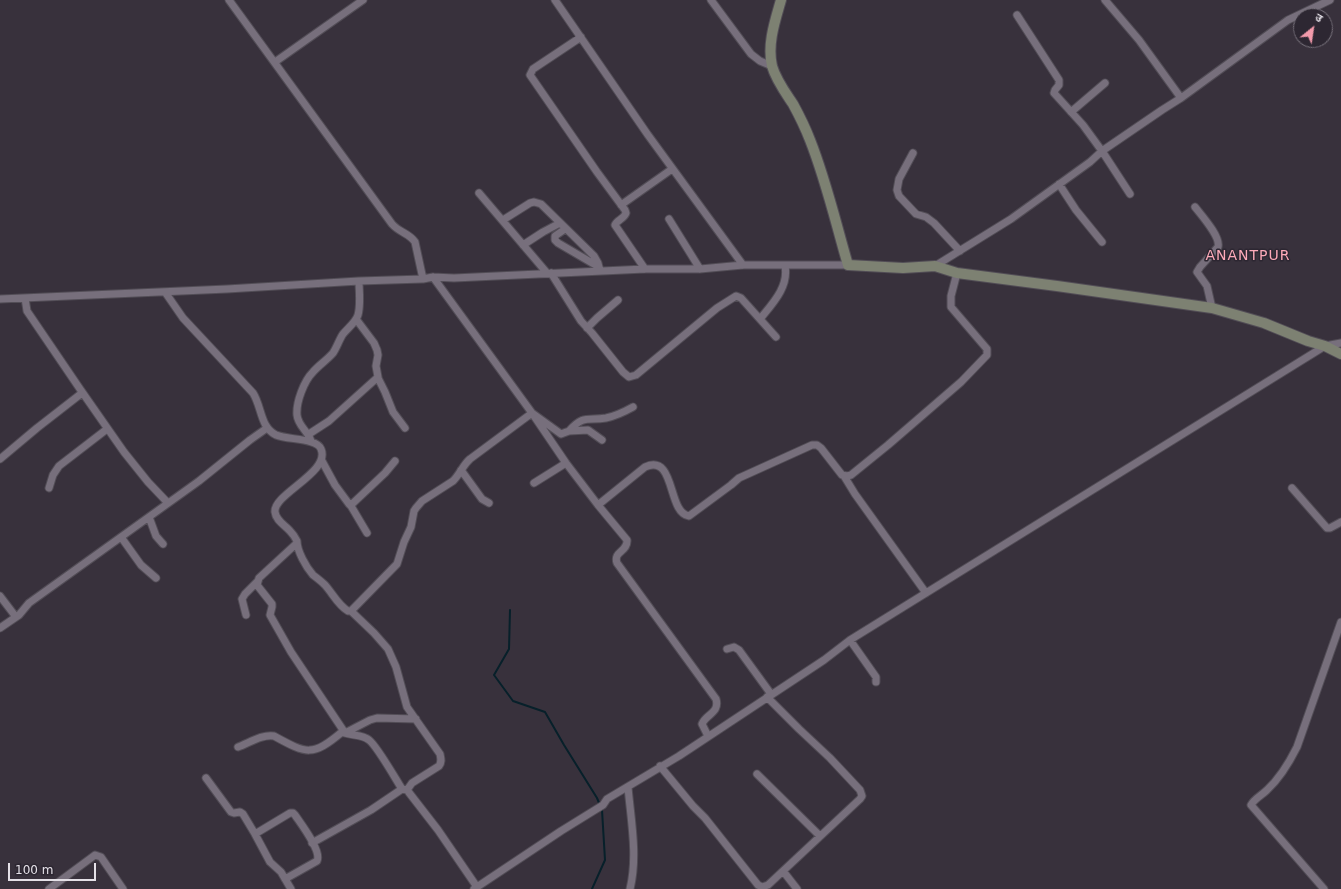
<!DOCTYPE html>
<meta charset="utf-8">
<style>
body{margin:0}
#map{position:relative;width:1341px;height:889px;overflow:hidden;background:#38313c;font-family:"DejaVu Sans","Noto Sans Devanagari",sans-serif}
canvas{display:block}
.north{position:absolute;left:1293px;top:8px;width:40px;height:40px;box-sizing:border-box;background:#2d2732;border:1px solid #77717b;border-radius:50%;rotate:30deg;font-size:11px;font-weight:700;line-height:16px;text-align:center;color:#e5e1e8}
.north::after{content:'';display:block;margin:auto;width:14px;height:18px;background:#f39aab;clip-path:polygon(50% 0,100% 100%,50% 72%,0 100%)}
.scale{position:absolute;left:8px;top:863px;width:88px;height:18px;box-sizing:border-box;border:2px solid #e5e1e8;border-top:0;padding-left:5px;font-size:12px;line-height:14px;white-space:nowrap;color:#e5e1e8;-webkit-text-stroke:3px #2d2732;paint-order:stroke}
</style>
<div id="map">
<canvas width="1341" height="889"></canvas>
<div class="north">उ</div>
<div class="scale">100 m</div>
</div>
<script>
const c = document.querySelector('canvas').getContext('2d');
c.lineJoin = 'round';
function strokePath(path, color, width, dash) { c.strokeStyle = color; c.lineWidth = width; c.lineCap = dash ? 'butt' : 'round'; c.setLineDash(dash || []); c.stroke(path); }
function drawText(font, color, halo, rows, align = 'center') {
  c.font = font + ' "DejaVu Sans",sans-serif'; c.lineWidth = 3; c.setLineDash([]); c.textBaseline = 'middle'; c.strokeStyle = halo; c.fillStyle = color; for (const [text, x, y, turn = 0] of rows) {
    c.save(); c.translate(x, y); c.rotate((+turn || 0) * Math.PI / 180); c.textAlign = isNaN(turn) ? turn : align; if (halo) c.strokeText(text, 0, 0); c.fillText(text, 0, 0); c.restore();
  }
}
strokePath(new Path2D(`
 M 510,610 L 509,649 L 494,675 L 513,701 L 545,712 L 564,745 L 597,798 L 602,810 L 605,860 L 592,889`), '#07202a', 2);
const street = new Path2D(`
 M 229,0 L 392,224 C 400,233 409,233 415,242 L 423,279
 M 555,0 L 648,135 L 743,265
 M 711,0 L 751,54 L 760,61 L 772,66
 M 1105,0 L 1139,40 L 1181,98
 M 1017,15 L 1059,80 L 1059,85 L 1055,90 L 1054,93 L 1083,125 L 1102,151 L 1130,194
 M 581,37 L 533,69 L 530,75 L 597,172 L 625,210 L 626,213 C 624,219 617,220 615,225 L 645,269
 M 275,62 L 363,0
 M 1071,112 L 1105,83
 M 913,153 L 899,179 L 897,190 L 899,196 L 916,214 L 926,217 L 934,223 L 960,251
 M 1059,184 L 1076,210 L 1102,242
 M 479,193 L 547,273
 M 621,205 L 672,169
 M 1195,207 C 1202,216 1221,237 1218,247 L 1200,267 L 1197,272 L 1207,286 L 1212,308
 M 669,219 L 700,269
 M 503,220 L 530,203 L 534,202 L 541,204 L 594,256 L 598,263 L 600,271
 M 565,229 L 555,236 L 555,240 L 558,243 L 599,267
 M 523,245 L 543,232 L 560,223
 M 935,266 L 1011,219 L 1090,162 L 1102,151 L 1162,110 L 1181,98 L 1288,20 L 1330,0
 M 551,273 L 581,321 L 592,333 L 623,372 L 629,377 L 636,375 L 717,308 L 736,296 L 741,298 L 776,337
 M 433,277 L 532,413 L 566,463 L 598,505 L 627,540 C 628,552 613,551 617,563 L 716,699 C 720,713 706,714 702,724 L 708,736
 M 165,292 L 183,318 L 253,393 C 262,407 260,427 276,435 C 288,440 317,438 321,449 C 331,472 273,494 275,512 C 276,521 285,525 290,531 C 293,534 295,537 297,541 C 297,551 306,567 313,575 C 317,578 321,581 325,585 C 333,594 338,605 348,611 L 351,611 L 374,633 L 388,649 L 396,667 L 407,707 L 440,754 C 441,759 442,762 439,766 L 412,783 L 407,790 L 402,789 L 371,810 L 312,843
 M 25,298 L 27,311 L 80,389 L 124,452 L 148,482 L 168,503
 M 0,299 L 227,289 L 359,281 L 423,279 L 433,277 L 454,278 L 645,269 L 700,269 L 743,265 L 848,265
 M 760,319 C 772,304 789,287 785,266
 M 587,328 L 597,318 L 618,300
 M 378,378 L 385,392 L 393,412 L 405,428
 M 569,431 C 584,414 588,421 606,418 C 616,416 624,412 633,407
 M 309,434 L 329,421 L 378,377 L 376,366 L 378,355 L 377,350 L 374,343 L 356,319
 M 311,441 C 308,431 298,426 297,415 C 296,402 304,381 313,372 C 319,365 327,360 333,353 C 337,347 339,340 343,334 C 348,328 356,322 358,315 C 361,304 359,291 359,281
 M 0,459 L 37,428 L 82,393
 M 322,461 L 335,485 L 349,504 L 351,506 L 351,505 L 385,473 L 395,461
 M 461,470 L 482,499 L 489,503
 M 844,476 L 855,494 L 926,593
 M 534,483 L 566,463
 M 49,488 L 53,475 L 59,466 L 107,429
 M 1292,488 L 1327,528 L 1330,528 L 1341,522
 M 598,505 L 645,467 C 676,453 667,513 689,516 L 731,485 L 739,478 L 812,445 L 817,445 L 821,448 L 842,475 L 847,476 L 851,475 L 888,445 L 961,382 L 987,355 L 987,349 L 951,307 L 951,296 L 957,273
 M 351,506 L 367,533
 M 149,517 L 156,536 L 163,544
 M 121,537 L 141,565 L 156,578
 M 297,543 L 259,578 L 257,585 L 272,604 L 272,607 L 270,615 L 291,652 L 345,733
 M 0,596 L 16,617
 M 351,611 L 397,564 L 404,542 L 411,527 L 414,511 L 416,508 L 422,501 L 453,481 C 460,474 463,465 470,459 L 532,413 L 561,434 L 569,431 L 588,430 L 602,440
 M 246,615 L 242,599 L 245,594 L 258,581
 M 0,628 L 19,615 L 29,603 L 199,481 L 250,440 L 267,428
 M 850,640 L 876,677 L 876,682
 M 727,649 L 734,647 L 739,650 L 771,694
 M 342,732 C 351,736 362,734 369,740 C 377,746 395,778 402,789
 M 238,747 C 249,743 262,734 274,736 C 307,754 312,757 342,732 L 345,733 L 370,720 L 377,718 L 416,719
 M 660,766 L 693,806 L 705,818 L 758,885 L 762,887 L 768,885 L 860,799 L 862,796 L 860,790 L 830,758 L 799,729 L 767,697
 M 757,774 L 820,836
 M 206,778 L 231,812 L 234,813 L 240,812 L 243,814 L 255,834 L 270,862 L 281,872 L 291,889
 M 628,787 C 631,821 638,856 630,889
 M 407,790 L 438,830 L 477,887
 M 255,834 L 290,813 L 293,813 L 295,815 C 301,824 322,851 317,861 L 285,879
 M 783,871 L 797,889
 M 49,889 L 95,855 L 101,857 L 123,889
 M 474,889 L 561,831 L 603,805 L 607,799 L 679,756 L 824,660 L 850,640 L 1325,346 L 1341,343
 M 1324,889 L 1251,805 C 1254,799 1262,795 1267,790 C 1280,778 1289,763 1297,747 L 1341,622`);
const secondary = new Path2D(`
 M 781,0 C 775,21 767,44 772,66 C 776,80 785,92 793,104 C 799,115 805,127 810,140 C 826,180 836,224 848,265 L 903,268 L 935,266 L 957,273 L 1057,286 L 1212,308 L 1264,323 L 1308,341 L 1325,346 L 1341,354`);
strokePath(street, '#524d56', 9);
strokePath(secondary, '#524d56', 12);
strokePath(street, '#776f7c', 7);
strokePath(secondary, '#7d8172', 10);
c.letterSpacing = '1px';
drawText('14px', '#fdaab9', '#2d2732', [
 ["ANANTPUR",1248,256]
]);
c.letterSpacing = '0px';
</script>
